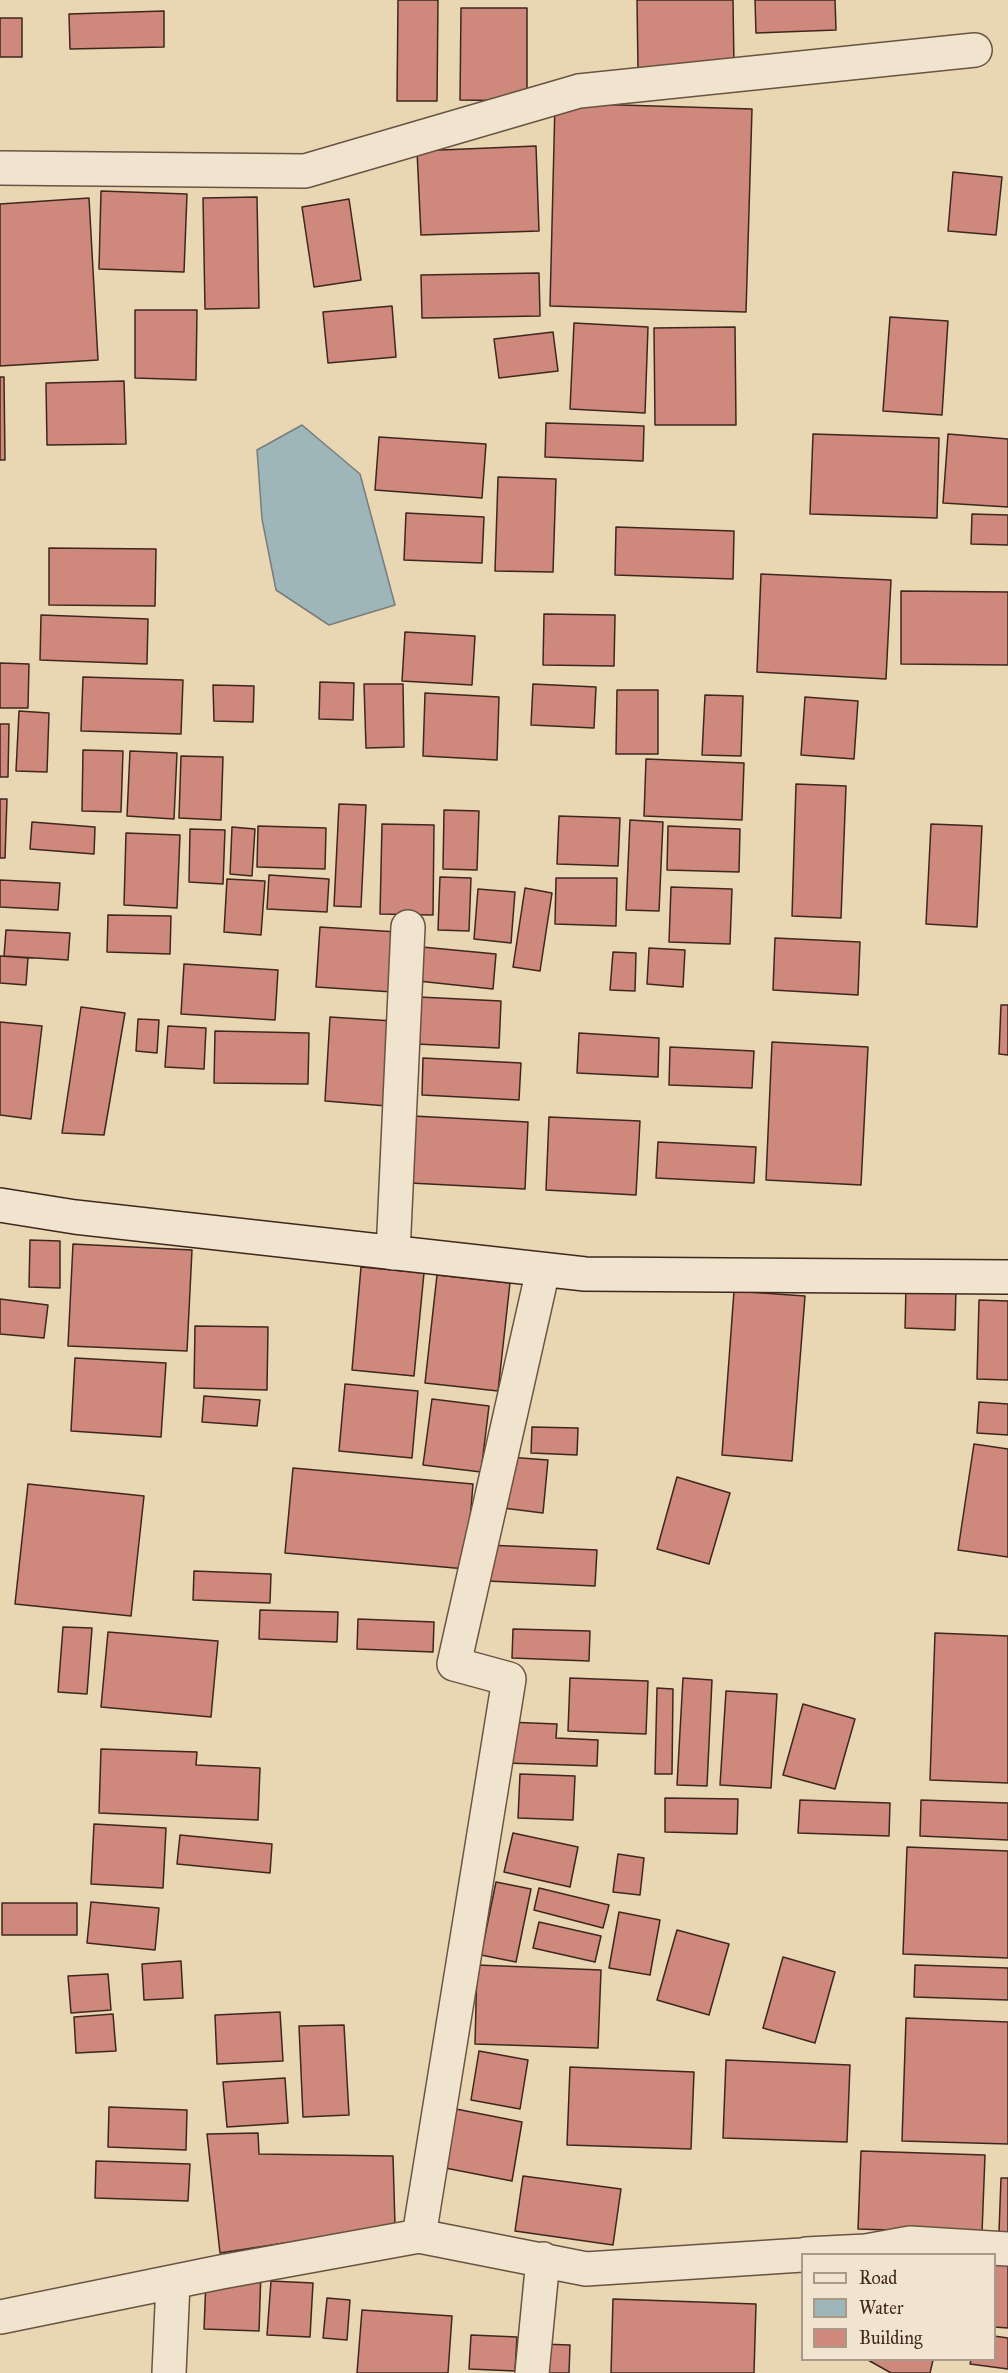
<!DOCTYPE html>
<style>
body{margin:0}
#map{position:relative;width:1008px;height:2373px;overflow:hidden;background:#e9d6b3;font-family:"IM FELL Great Primer",serif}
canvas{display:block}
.legend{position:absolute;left:801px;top:2253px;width:195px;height:108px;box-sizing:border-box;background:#f1e4ce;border:2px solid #aa9888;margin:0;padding:8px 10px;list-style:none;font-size:18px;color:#3f271e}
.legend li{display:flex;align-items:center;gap:12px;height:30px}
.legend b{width:30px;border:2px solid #aa9888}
</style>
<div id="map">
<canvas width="1008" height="2373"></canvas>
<ul class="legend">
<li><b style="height:8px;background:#f1e4ce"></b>Road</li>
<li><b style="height:16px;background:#9eb6b9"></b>Water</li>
<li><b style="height:16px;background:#cf887c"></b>Building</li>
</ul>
</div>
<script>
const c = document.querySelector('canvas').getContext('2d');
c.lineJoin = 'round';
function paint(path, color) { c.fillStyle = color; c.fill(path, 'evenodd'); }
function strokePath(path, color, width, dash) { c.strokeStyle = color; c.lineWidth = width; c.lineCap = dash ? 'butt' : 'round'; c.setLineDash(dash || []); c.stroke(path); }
const water = new Path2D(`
 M 302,425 L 360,474 L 395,605 L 329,625 L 276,590 L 262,519 L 257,450 Z`);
paint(water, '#9eb6b9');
strokePath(water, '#787d7b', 1.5);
const building = new Path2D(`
 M 398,0 L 438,0 L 437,101 L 397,101 Z
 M 637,0 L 733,0 L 734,68 L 638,69 Z
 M 755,0 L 835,0 L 836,30 L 756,33 Z
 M 461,8 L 527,8 L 527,101 L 460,100 Z
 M 164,11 L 164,47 L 70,49 L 69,14 Z
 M 0,18 L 22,18 L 22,57 L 0,57 Z
 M 555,103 L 752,109 L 746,312 L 550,306 Z
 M 536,146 L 539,231 L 421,235 L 417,151 Z
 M 953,172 L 1002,177 L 996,235 L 948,231 Z
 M 101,191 L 187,194 L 184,272 L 99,269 Z
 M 257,197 L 259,308 L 205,309 L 203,198 Z
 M 89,198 L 98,360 L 0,366 L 0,204 Z
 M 349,199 L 361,280 L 314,287 L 302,207 Z
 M 539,273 L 540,316 L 422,318 L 421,275 Z
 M 392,306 L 396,357 L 328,363 L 323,312 Z
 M 135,310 L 197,310 L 196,380 L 135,378 Z
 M 890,317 L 948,321 L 942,415 L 883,411 Z
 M 574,323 L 648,327 L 645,413 L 570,409 Z
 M 735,327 L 736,425 L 655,425 L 654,328 Z
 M 553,332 L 558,371 L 499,378 L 494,339 Z
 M 0,377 L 4,377 L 5,460 L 0,460 Z
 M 124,381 L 126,444 L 47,445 L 46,383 Z
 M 546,423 L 644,426 L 643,461 L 545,457 Z
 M 813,434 L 939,438 L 937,518 L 810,514 Z
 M 948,434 L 1008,439 L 1008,507 L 943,503 Z
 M 379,437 L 486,444 L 482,498 L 375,490 Z
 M 498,477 L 556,479 L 553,572 L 495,571 Z
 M 406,513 L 484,517 L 482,563 L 404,560 Z
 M 972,514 L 1008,515 L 1008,545 L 971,544 Z
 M 616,527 L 734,531 L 733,579 L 615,575 Z
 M 49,548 L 156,549 L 155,606 L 49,605 Z
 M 761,574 L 891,580 L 886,679 L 757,672 Z
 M 901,591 L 1008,592 L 1008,665 L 901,664 Z
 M 544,614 L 615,615 L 614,666 L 543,665 Z
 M 41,615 L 148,619 L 147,664 L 40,660 Z
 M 405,632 L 475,636 L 472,685 L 402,681 Z
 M 0,663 L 29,664 L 28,708 L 0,708 Z
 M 83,677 L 183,680 L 181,734 L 81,731 Z
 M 320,682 L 354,683 L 353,720 L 319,719 Z
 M 364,684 L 403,684 L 404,747 L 366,748 Z
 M 533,684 L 596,687 L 594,728 L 531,725 Z
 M 213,685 L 254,686 L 253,722 L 214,721 Z
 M 617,690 L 658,690 L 658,754 L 616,754 Z
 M 425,693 L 499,697 L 497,760 L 423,756 Z
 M 705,695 L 743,696 L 741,756 L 702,755 Z
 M 805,697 L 858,701 L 854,759 L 801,755 Z
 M 19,711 L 49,713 L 47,772 L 16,771 Z
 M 0,724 L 9,724 L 8,777 L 0,777 Z
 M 83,750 L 123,751 L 121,812 L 82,811 Z
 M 130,751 L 177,753 L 174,819 L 127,816 Z
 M 181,756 L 223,757 L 221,820 L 179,818 Z
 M 646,759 L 744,763 L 742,820 L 644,816 Z
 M 796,784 L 846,786 L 841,918 L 792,916 Z
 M 0,799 L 7,799 L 5,858 L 0,858 Z
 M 339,804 L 366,805 L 361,907 L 334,906 Z
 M 444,810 L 479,811 L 477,870 L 443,869 Z
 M 559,816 L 620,818 L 618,866 L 557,864 Z
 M 630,820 L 663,822 L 659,911 L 626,910 Z
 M 32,822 L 95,827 L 94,854 L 30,849 Z
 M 382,824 L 434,825 L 433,915 L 380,914 Z
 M 931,824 L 982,826 L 977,927 L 926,924 Z
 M 258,826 L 326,828 L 325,869 L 257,867 Z
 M 668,826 L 740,829 L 739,872 L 667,870 Z
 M 232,827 L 255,829 L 252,876 L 230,874 Z
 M 190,829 L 225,830 L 223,884 L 189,882 Z
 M 126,833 L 180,835 L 177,908 L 124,905 Z
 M 269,875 L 329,879 L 327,912 L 267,909 Z
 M 440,877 L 471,878 L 469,931 L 438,930 Z
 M 556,878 L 617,878 L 616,926 L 555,924 Z
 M 227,879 L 265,881 L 261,935 L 224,932 Z
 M 0,880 L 60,883 L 58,910 L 0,907 Z
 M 671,887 L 732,889 L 730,944 L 669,942 Z
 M 525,888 L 552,893 L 540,971 L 513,967 Z
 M 478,889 L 515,892 L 511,943 L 474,939 Z
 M 108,915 L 171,916 L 170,954 L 107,952 Z
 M 320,927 L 397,932 L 393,992 L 316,987 Z
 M 6,930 L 70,933 L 68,960 L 4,956 Z
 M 775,938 L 860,942 L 858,995 L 773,990 Z
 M 422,947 L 496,954 L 493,989 L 418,981 Z
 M 649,948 L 685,950 L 683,987 L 647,984 Z
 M 613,952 L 636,953 L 635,991 L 610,990 Z
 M 0,956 L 28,958 L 26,985 L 0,983 Z
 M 184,964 L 278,970 L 275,1020 L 181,1014 Z
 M 419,997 L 501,1001 L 499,1048 L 416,1044 Z
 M 1001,1005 L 1008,1005 L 1008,1055 L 999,1054 Z
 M 81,1007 L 125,1013 L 104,1135 L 62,1133 Z
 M 330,1017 L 393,1021 L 387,1106 L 325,1101 Z
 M 138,1019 L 159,1020 L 157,1053 L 136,1051 Z
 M 0,1022 L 42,1026 L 31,1119 L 0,1115 Z
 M 168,1026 L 206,1028 L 204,1069 L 165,1067 Z
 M 215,1031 L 309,1033 L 308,1084 L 214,1083 Z
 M 579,1033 L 659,1038 L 658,1077 L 577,1073 Z
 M 772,1042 L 868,1047 L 861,1185 L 766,1180 Z
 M 670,1047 L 754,1051 L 752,1088 L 669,1085 Z
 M 423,1058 L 521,1063 L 519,1100 L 422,1095 Z
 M 413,1116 L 528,1122 L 525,1189 L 410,1183 Z
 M 549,1117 L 640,1121 L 636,1195 L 546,1190 Z
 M 658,1142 L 756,1147 L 754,1183 L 656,1178 Z
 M 30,1240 L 60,1241 L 60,1288 L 29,1287 Z
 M 73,1244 L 192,1250 L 187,1351 L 68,1346 Z
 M 361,1267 L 424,1273 L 414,1376 L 352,1370 Z
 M 437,1275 L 510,1283 L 498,1391 L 425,1383 Z
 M 906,1285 L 956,1287 L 955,1330 L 905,1328 Z
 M 734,1291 L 805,1296 L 792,1461 L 722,1455 Z
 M 0,1299 L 48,1305 L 44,1338 L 0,1334 Z
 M 979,1300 L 1008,1301 L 1008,1380 L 977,1379 Z
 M 195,1326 L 268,1327 L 267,1390 L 194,1388 Z
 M 75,1358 L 166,1363 L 161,1437 L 71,1431 Z
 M 345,1384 L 418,1391 L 412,1458 L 339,1451 Z
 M 204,1396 L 260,1400 L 257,1426 L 202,1422 Z
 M 432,1399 L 489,1406 L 481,1472 L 423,1465 Z
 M 979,1402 L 1008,1404 L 1008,1435 L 977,1433 Z
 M 532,1427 L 578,1428 L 577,1455 L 531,1453 Z
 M 974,1444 L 1008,1449 L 1008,1557 L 958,1550 Z
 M 508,1457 L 548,1460 L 543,1513 L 503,1508 Z
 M 293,1468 L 473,1484 L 466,1569 L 285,1553 Z
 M 677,1477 L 730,1493 L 709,1564 L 657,1549 Z
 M 28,1484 L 144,1496 L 131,1616 L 15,1604 Z
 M 488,1545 L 597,1550 L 595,1586 L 487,1581 Z
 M 194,1571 L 271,1574 L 270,1603 L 193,1600 Z
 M 260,1610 L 338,1612 L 337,1642 L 259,1639 Z
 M 358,1619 L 434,1622 L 433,1652 L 357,1649 Z
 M 63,1627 L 92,1628 L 87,1694 L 58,1692 Z
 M 513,1629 L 590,1631 L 589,1661 L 512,1658 Z
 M 108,1632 L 218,1641 L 211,1717 L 101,1707 Z
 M 935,1633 L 1008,1636 L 1008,1783 L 930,1780 Z
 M 570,1678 L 648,1681 L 646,1734 L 568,1731 Z
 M 683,1678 L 712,1680 L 707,1786 L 677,1785 Z
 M 657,1688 L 673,1689 L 672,1774 L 655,1774 Z
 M 726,1691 L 777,1694 L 771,1788 L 720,1785 Z
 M 803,1704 L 855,1719 L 835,1789 L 783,1775 Z
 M 507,1722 L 557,1724 L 556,1738 L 598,1740 L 597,1766 L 506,1763 Z
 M 101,1749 L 197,1752 L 196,1765 L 260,1768 L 258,1820 L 99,1813 Z
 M 520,1774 L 575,1776 L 573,1820 L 518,1818 Z
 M 665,1798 L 738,1799 L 737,1834 L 665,1832 Z
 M 800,1800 L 890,1803 L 889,1836 L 798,1833 Z
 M 921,1800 L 1008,1803 L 1008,1840 L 920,1836 Z
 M 94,1824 L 166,1828 L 163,1888 L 91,1884 Z
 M 513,1833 L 578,1847 L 570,1887 L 504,1872 Z
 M 180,1835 L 272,1844 L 270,1873 L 177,1864 Z
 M 907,1847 L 1008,1851 L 1008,1958 L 903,1954 Z
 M 618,1854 L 644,1858 L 640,1895 L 613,1892 Z
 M 496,1882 L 531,1889 L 516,1962 L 481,1955 Z
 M 539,1888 L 609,1905 L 603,1928 L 534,1910 Z
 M 91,1902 L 159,1908 L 155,1950 L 87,1943 Z
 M 2,1903 L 77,1903 L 77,1935 L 2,1935 Z
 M 619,1912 L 660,1920 L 650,1975 L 609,1968 Z
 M 539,1922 L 601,1936 L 595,1962 L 533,1948 Z
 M 677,1930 L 729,1944 L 709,2015 L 657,2000 Z
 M 783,1957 L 835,1972 L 815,2043 L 763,2028 Z
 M 181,1961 L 183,1998 L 144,2000 L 142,1964 Z
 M 477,1965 L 601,1970 L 598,2048 L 475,2044 Z
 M 915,1965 L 1008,1968 L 1008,2000 L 914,1997 Z
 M 108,1974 L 111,2010 L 71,2013 L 68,1976 Z
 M 280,2012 L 283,2061 L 217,2064 L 215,2015 Z
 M 113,2014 L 116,2051 L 76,2053 L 74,2017 Z
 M 906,2018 L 1008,2022 L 1008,2144 L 902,2141 Z
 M 344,2025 L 349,2115 L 303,2117 L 299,2026 Z
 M 479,2051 L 528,2060 L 520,2109 L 471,2100 Z
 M 726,2060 L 850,2065 L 847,2142 L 723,2138 Z
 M 570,2067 L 694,2072 L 691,2149 L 567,2145 Z
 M 285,2078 L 288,2123 L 227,2127 L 223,2082 Z
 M 109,2107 L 187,2110 L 186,2150 L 108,2147 Z
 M 451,2108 L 522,2122 L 512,2181 L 440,2167 Z
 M 258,2133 L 259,2154 L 393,2156 L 395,2226 L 220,2253 L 207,2134 Z
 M 861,2151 L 985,2155 L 982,2233 L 858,2229 Z
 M 96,2161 L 190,2164 L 188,2201 L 95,2198 Z
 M 523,2176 L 621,2189 L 613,2245 L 515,2231 Z
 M 1001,2178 L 1008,2178 L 1008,2233 L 999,2232 Z
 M 994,2260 L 1008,2261 L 1008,2328 L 994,2327 Z
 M 261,2271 L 259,2331 L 204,2329 L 206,2280 Z
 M 271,2281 L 313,2283 L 310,2337 L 267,2335 Z
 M 327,2298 L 350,2300 L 347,2340 L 323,2338 Z
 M 613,2299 L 756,2304 L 754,2373 L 611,2373 Z
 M 362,2310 L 452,2316 L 448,2373 L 357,2373 Z
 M 471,2335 L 517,2337 L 515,2371 L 469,2369 Z
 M 994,2336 L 1008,2338 L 1008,2369 L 970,2364 L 971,2360 L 994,2360 Z
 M 541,2344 L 570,2345 L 569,2373 L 540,2373 Z
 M 868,2360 L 933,2360 L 930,2373 L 891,2373 Z`);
paint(building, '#cf887c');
strokePath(building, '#3f271e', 1.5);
const street = new Path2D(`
 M 0,168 L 305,171 L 579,91 L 975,50
 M 393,1253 L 408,927
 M 419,2236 L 509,1679 L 454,1664 L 543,1270
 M 806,2254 L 866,2251 L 910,2243 L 1008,2249
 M 0,2317 L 221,2272 L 419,2236 L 586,2269 L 802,2255
 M 169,2373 L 173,2283
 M 532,2373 L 543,2259`);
const secondary = new Path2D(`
 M 0,1205 L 75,1217 L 585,1274 L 1008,1277`);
strokePath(street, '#6a5343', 36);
strokePath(secondary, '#3f271e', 36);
strokePath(street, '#f1e4ce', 33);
strokePath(secondary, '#f1e4ce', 33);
</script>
